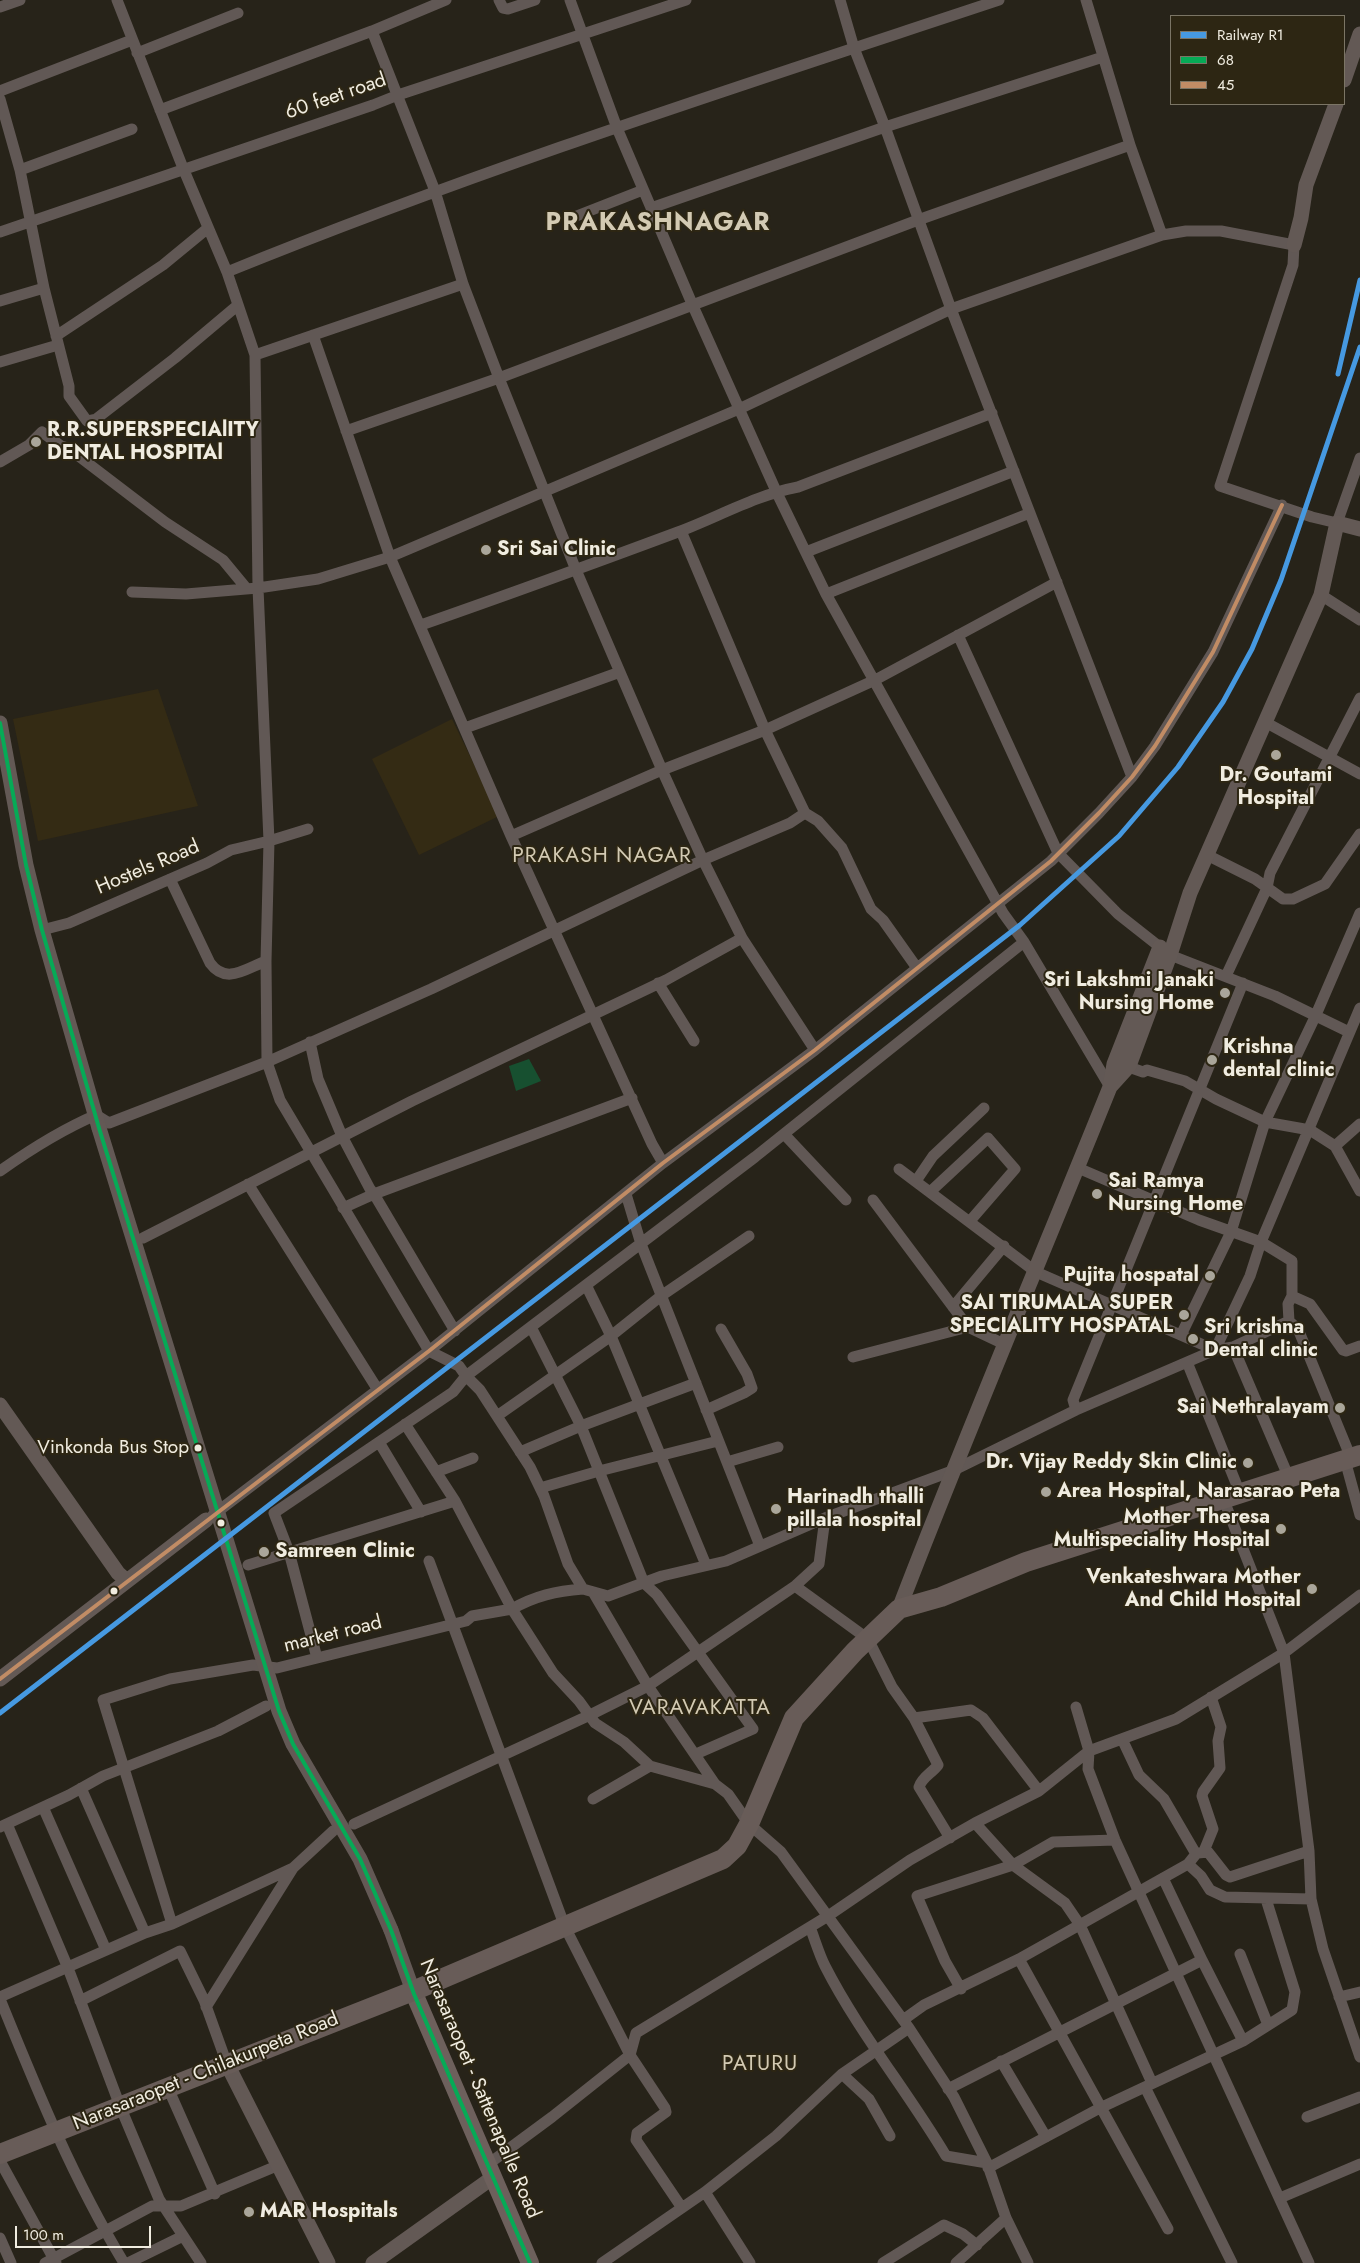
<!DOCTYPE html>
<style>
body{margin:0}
#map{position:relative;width:1360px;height:2263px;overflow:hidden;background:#272319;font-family:Jost,sans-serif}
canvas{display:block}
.legend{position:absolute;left:1170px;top:15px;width:175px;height:90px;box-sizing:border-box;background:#2d2613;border:1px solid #7b7565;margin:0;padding:6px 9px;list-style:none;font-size:15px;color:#f0ece0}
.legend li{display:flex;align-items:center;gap:10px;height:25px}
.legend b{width:25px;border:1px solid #7b7565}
.scale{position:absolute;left:15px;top:2226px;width:136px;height:22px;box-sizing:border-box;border:2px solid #f0ece0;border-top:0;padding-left:6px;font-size:15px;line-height:18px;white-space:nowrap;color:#f0ece0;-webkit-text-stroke:4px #2d2613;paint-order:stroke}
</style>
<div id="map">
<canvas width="1360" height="2263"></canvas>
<ul class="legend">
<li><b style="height:6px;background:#4699e1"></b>Railway R1</li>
<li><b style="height:6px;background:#06aa56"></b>68</li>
<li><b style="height:6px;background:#c18c65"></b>45</li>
</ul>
<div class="scale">100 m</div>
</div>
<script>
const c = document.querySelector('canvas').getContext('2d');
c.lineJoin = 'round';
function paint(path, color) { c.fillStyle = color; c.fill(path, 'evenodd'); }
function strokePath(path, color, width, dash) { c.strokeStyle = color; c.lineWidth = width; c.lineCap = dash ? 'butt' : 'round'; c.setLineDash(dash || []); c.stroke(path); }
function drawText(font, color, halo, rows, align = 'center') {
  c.font = font + ' Jost,sans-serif'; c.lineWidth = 4; c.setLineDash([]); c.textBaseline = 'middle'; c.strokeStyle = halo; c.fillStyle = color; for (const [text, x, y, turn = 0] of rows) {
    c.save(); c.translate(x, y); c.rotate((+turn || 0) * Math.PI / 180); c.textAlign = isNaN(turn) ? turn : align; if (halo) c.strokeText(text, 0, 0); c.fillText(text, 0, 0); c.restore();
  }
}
paint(new Path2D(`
 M 158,689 L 198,806 L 38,841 L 13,719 Z
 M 452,719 L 499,816 L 419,855 L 372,759 Z`), '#342b14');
paint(new Path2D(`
 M 529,1059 L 541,1081 L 516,1091 L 509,1066 Z`), '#175030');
strokePath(new Path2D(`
 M 499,0 L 503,8 L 508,9 L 535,0
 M 570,0 L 617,128 L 693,306 L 776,491 L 826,594 L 1003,913 L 1024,942 L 1110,1087
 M 840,0 L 854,48 L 885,127 L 951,309 L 1132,777
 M 1086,0 L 1130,145 L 1162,235
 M 0,7 L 20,0
 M 372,31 L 435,191 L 463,284 L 499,378 L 576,570 L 662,770 L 703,860 L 742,938 L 815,1050
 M 137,53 L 238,13
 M 0,91 L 132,40
 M 0,99 L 20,170
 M 160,110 L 372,31 L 446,0
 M 132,129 L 20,170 L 44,288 L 69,386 L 69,396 L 87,421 L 96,419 L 175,358 L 238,305
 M 651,208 L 885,127 L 1103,57
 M 574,217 L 643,190
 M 0,232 L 373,105 L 398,95 L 686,0
 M 227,272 C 480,169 740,86 999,0
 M 0,301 L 44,288
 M 313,335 L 390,557 L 511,836 L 652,1144 L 663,1163
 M 56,336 L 163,265 L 208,228
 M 255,355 L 463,284
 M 0,362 L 58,345
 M 346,431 L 499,378 L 918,220 L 1130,145
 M 0,462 L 29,445 L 42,432 L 61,446 L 68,448 L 165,522 L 223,560 L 247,589
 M 681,531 L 765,730 L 805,813
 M 806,552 L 1014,471
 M 132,592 L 186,594 L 258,588 L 318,579 L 390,557 L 739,409 L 951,309 L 1162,235 L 1186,231 L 1221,231 L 1294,245 L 1293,265 L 1220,486 L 1312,517 L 1337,523 L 1360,458
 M 826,594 L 1030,513
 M 1321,595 L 1360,620
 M 421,625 C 507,595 592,564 678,532 C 718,517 756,495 798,487 L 992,413
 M 958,635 L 1058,853 L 1118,914 L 1170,955 L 1275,996 L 1349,1032
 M 1265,722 L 1360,774
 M 465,728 L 620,672
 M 308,829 L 269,841 L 266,961 L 267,1062 L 280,1100 L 429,1351 L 459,1366 L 466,1376 L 480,1390 L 530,1467 L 544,1496 L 568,1564 L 583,1589 L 608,1596 L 662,1576 L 726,1561 L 825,1518 L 952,1471 L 1076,1410 L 1215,1350 L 1233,1347 L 1289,1321
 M 511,836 L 662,770 L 765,730 L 875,680 L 1057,582
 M 1207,855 L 1255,879 L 1283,899 L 1293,899 L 1325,884 L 1360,834
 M 170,879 L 210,963 C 226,985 245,969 266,961
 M 42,930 L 69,923 L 207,863 L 231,850 L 269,841 L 258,588 L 255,355 L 227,272 L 183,168 L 117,0
 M 1226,976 L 1267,888 L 1270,873 L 1360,698
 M 658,983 L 694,1041
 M 310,1042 L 318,1079 L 342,1136 L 370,1189 L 374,1194 L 632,1098
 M 1123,1065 L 1143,1072 L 1147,1070 L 1185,1081 L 1216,1099 L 1265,1122 L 1315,1017 L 1360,913
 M 784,1134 L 846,1200
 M 1335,1146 L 1360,1124
 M 1078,1168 L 1199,1220 L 1261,1242 L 1250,1276 L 1215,1350
 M 899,1169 L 1036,1272 L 1215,1350
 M 0,1171 C 31,1149 61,1130 96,1115 L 109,1123 L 267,1062 L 431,989 L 703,860 L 790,823 L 805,813 L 818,821 L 842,848 L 871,909 L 883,920 L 917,968
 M 916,1181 L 933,1156 L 984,1108
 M 248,1184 L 378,1390
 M 930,1192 L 988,1138 L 1015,1169 L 970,1221
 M 626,1194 L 641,1244 L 760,1546
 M 873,1200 L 968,1327 L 1006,1345
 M 343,1208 L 374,1194 L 455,1331
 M 143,1238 L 412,1101 L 666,980 L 742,938
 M 586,1285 L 611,1336 L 706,1565
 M 1292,1296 L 1310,1304 L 1343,1350 L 1346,1351 L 1360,1346
 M 953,1307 L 1004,1246
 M 531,1327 L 581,1426 L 644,1583 L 657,1595 L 753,1729 L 696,1754
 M 1181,1335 L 1231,1232 L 1265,1122 L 1310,1130 L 1335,1146 L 1360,1191
 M 1233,1347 L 1289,1478
 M 853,1357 L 968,1327
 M 1187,1362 L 1240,1493
 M 706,1410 L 744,1393 L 752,1388 L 747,1374 L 721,1329
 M 1076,1410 L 1073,1400 L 1243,983
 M 497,1416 L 611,1336 L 661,1296 L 749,1236
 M 379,1442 L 421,1512
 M 520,1452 L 581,1426 L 696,1383
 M 1351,1458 L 1298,1329 L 1289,1321 L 1288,1304 L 1292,1296 L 1292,1261 L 1261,1242 L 1360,1008
 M 1345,1460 L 1360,1515
 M 727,1462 L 778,1447
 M 436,1472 L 473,1458
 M 540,1488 L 599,1471 L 718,1441
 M 1223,1498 L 1284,1653 L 1309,1851 L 1311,1899 L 1323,1949 L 1360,2057
 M 213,1515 L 429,1351 L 663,1163 L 815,1050 L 1051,861 L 1099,813 L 1132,777 L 1155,746 L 1213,652 L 1282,505
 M 429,1561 L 565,1927 L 630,2055 L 552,2117 L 487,2165
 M 248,1565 L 455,1501
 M 795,1586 L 868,1639 L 892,1687 L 914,1718 L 938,1765 C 931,1774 922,1777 919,1787 L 950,1838
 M 583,1589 C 556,1591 535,1596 512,1609 L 553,1673 L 579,1701 L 595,1723 L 624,1742 L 650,1766 L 715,1784 L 728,1794 L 749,1824 L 781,1852 L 909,2028 L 954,2097 L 987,2163 L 1006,2218 L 1028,2263
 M 593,1592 L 648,1686 L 715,1784
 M 317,1658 L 289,1552 L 274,1513 L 453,1392 L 466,1376 L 755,1157 L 1024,942
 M 1076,1707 L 1089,1751 L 1088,1769 L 1115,1840 L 1309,2263
 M 914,1718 L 971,1710 L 983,1718 L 1039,1791
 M 1122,1739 L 1139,1775 L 1164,1799 L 1196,1854 L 1188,1864 L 1201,1876 L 1210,1890 L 1225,1897 L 1311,1899
 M 81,1788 L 145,1933
 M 593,1799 L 650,1766
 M 43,1807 L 106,1950
 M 975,1823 L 1013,1865 L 1065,1903 L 1080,1925 L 1152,2083
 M 7,1824 L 68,1968 L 120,2106 L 159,2199 L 201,2263
 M 354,1824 L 590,1715 L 648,1686 L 795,1586 L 819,1564 L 825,1518
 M 0,1827 L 69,1795 L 103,1776 L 218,1731 L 266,1706
 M 333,1831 L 293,1868 L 172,1924 L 103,1700 L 170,1679 L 253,1665 L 277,1668 L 466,1621 L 472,1616 L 512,1609 L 455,1501 L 405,1424
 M 1204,1851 L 1213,1829 L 1202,1796 L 1203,1792 L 1220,1768 L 1218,1741 L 1221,1727 L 1211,1697
 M 1198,1853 L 1208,1852 L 1226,1875 L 1230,1877 L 1309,1851
 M 810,1927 C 815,1940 819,1954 825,1966 C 858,2031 908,2092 946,2156 L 987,2163
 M 1240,1954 L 1268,2025
 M 1019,1959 L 1168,2229
 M 1202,1960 L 1243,2041
 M 961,1989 L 945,1961 L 917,1896 L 1013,1865 L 1053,1842 L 1115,1840
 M 0,1997 L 145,1933 L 172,1924
 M 1339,1997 L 1360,1992
 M 0,1999 C 37,2090 73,2179 124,2263
 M 80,2001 L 180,1951 L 204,2000 L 227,2064
 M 206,2007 L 293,1868
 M 903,2020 L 924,2005 L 1019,1959 L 1188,1864
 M 1001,2061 L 1046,2137
 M 842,2074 L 869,2099 L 890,2136
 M 1145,2087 L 1232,2263
 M 168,2088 L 215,2194
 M 948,2089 L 1202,1960 L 1163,1878
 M 1307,2117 L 1360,2097
 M 0,2161 L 56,2263
 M 988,2168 L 1100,2108 L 1243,2041 L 1292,2010 L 1295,1992 L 1266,1899
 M 705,2192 L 750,2263
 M 1280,2198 L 1360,2164
 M 682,2208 L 636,2140 L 637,2133 L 666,2112 L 665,2108 L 630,2055 L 636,2033 L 828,1916 L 910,1860 L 975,1823 L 1039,1791 L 1089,1751 L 1176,1719 L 1284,1653 L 1360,1595
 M 0,2238 L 11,2263
 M 45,2263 L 152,2206 L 181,2206 L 279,2165
 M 128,2263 L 183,2236
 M 602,2263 L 705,2192 L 776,2136 L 842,2074 L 909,2028
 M 883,2263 L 944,2225 L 963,2234 L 977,2245
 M 956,2263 L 1006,2218`), '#615855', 11);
strokePath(new Path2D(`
 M 1344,80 L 1360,34
 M 1294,245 L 1301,218 L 1306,185 L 1336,104
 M 0,723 L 26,865 L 42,930 L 99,1128
 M 1110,1087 L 1129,1066 L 1170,955 L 1190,893 L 1321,595 L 1337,523 L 1360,529
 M 0,1405 L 118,1573 L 127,1581
 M 899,1609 C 966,1434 1040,1261 1110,1087 L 1114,1064 L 1160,947
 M 0,1679 L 206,1520
 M 391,1930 L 413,1991
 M 227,2064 L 328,2263
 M 373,2263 L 492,2178`), '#635955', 15);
strokePath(new Path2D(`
 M 413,1991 L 530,2263`), '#6d605c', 18);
strokePath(new Path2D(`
 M 0,2154 L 413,1991 L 723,1859 L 737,1846 L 749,1824 L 794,1718 L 855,1651 L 899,1609 L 941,1597 L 1026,1562 L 1360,1455`), '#685c58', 20);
strokePath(new Path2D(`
 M 99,1128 L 279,1711 L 293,1744 L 360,1859 L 391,1930`), '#635955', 15);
strokePath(new Path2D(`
 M 0,723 L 26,865 L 42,930 L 99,1128 L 279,1711 L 293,1744 L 360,1859 L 391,1930 L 414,1994 L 530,2263`), '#06aa56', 4);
strokePath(new Path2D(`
 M 0,1679 L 429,1351 L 663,1163 L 815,1050 L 1051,861 L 1099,813 L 1132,777 L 1155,746 L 1213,652 L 1282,505`), '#c18c65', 4);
strokePath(new Path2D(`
 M 1338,374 L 1360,280
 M 0,1713 L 1020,925 L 1119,836 L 1178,767 L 1223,702 L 1252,649 L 1281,580 L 1360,347`), '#4699e1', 5);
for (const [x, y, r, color] of [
 [36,442,6,"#aaa69a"],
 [486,550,6,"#aaa69a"],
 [1276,755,6,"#aaa69a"],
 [1225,993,6,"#aaa69a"],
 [1212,1060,6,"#aaa69a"],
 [1097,1194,6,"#aaa69a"],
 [1210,1276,6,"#aaa69a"],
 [1184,1315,6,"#aaa69a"],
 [1193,1339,6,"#aaa69a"],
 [1340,1408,6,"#aaa69a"],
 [198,1448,4.5,"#f0ece0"],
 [1248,1463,6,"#aaa69a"],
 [1046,1492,6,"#aaa69a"],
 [776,1509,6,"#aaa69a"],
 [221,1523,4.5,"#f0ece0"],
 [1281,1529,6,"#aaa69a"],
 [264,1552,6,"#aaa69a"],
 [1312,1589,6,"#aaa69a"],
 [114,1591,4.5,"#f0ece0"],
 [249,2212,6,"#aaa69a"]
]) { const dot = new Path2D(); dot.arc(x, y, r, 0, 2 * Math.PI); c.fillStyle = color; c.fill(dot); strokePath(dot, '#2d2613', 2); }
drawText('19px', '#f0ece0', '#2d2613', [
 ["Vinkonda Bus Stop",189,1448]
], 'right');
drawText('20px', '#f0ece0', '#2d2613', [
 ["60 feet road",336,97,-19],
 ["Hostels Road",148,868,-23],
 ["market road",333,1635,-14],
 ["Narasaraopet - Chilakurpeta Road",206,2072,-22],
 ["Narasaraopet - Sattenapalle Road",479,2089,67]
]);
drawText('bold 20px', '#f0ece0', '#2d2613', [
 ["R.R.SUPERSPECIAlITY",47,431],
 ["DENTAL HOSPITAl",47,454],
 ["Sri Sai Clinic",497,550],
 ["Dr. Goutami",1276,776,"center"],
 ["Hospital",1276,799,"center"],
 ["Sri Lakshmi Janaki",1214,981,"right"],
 ["Nursing Home",1214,1004,"right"],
 ["Krishna",1223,1048],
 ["dental clinic",1223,1071],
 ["Sai Ramya",1108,1182],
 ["Nursing Home",1108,1205],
 ["Pujita hospatal",1199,1276,"right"],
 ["SAI TIRUMALA SUPER",1173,1304,"right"],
 ["SPECIALITY HOSPATAL",1173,1327,"right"],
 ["Sri krishna",1204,1328],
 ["Dental clinic",1204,1351],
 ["Sai Nethralayam",1329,1408,"right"],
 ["Dr. Vijay Reddy Skin Clinic",1237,1463,"right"],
 ["Area Hospital, Narasarao Peta",1057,1492],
 ["Harinadh thalli",787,1498],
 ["pillala hospital",787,1521],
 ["Mother Theresa",1270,1518,"right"],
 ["Multispeciality Hospital",1270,1541,"right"],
 ["Samreen Clinic",275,1552],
 ["Venkateshwara Mother",1301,1578,"right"],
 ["And Child Hospital",1301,1601,"right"],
 ["MAR Hospitals",260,2212]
], 'left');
c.letterSpacing = '1px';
drawText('21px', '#d3cab3', '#2d2613', [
 ["PRAKASH NAGAR",602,857],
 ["VARAVAKATTA",700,1709],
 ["PATURU",760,2065]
]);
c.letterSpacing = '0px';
c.letterSpacing = '1px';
drawText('bold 25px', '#d3cab3', '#2d2613', [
 ["PRAKASHNAGAR",658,224]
]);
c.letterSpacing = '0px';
</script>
